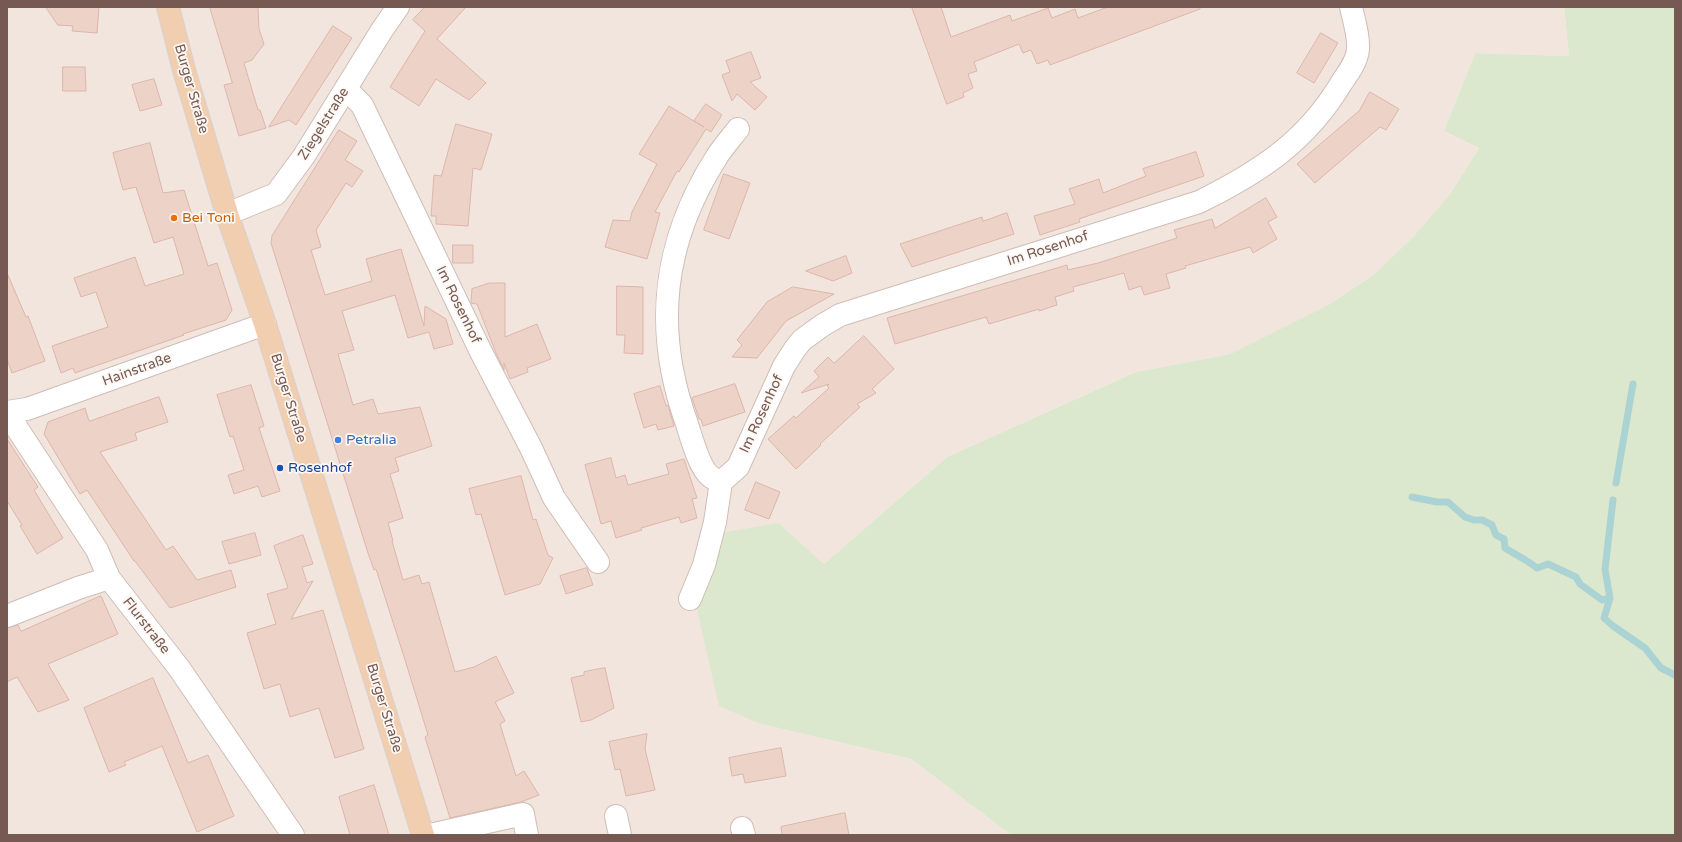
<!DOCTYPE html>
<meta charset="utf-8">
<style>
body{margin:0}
#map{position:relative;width:1682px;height:842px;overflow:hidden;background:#fbf4ee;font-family:"Varela Round",sans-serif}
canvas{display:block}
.frame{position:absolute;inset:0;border:8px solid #755952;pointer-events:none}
</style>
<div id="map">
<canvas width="1682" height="842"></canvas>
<div class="frame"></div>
</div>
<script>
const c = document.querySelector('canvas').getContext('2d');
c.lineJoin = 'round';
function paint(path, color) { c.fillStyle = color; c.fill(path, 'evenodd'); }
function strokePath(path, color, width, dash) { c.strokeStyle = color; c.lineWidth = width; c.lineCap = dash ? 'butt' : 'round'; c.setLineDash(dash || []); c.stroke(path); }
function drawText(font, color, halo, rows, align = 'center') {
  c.font = font + ' "Varela Round",sans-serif'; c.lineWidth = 3.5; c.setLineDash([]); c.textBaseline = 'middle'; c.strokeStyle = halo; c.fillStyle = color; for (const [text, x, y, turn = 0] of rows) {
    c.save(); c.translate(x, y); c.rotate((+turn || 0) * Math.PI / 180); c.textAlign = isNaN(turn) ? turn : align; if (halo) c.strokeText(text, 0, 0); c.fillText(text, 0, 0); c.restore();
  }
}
paint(new Path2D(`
 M 7,7 L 1564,7 L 1569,56 L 1475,53 L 1444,131 L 1479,148 L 1450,194 L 1413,237 L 1373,275 L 1328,305 L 1230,354 L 1136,372 L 947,457 L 824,564 L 779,523 L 761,724 L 911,759 L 1011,835 L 7,835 Z`), '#f2e5dd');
paint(new Path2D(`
 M 1564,7 L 1675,7 L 1675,835 L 1011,835 L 911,759 L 761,724 L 719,706 L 695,601 L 720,533 L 779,523 L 824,564 L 947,457 L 1136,372 L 1230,354 L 1328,305 L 1373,275 L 1413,237 L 1450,194 L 1479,148 L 1444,131 L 1475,53 L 1569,56 Z`), '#dce8cd');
strokePath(new Path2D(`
 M 1616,483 L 1633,384
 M 1412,497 L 1437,502 L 1448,502 L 1465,517 L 1474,520 L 1482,520 L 1492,525 L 1496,535 L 1504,539 L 1505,548 C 1516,555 1527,560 1537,568 L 1548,564 L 1576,577 L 1580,584 L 1602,600 L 1610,598
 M 1613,500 L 1605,569 L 1610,598 L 1604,618 L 1613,626 L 1645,648 L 1661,668 L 1675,675`), '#abd3d4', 7);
const building = new Path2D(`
 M 46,7 L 99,7 L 97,33 L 72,31 L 73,26 L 58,25 Z
 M 210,7 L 258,7 L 259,29 L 264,44 L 252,60 L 244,63 L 258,110 L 260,110 L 266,128 L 239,136 L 224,85 L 232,83 Z
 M 425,7 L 466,7 L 437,39 L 486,83 L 469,100 L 436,79 L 419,106 L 390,87 L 425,31 L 413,20 Z
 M 912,7 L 941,7 L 951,37 L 1010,15 L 1012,21 L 1048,8 L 1052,18 L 1075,9 L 1078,18 L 1108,7 L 1200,7 L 1200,9 L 1050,65 L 1048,60 L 1037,64 L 1031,50 L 1023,53 L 1019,44 L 974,62 L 977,71 L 968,74 L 973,88 L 963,93 L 964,97 L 947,104 Z
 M 333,26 L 352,38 L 296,125 L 289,120 L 269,127 Z
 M 1321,33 L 1338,43 L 1314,83 L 1297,73 Z
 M 751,52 L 761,78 L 750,82 L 767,97 L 755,110 L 737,94 L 732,101 L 722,75 L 730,72 L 726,61 Z
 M 63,67 L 85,67 L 86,91 L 63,91 Z
 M 154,79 L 162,105 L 140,111 L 132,85 Z
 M 1370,92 L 1399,109 L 1386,130 L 1380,127 L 1315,183 L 1297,164 L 1359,111 Z
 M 706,104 L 722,115 L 711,132 L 706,129 L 679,172 L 677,171 L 655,212 L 660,213 L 647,259 L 605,247 L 613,220 L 630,221 L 632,212 L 657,164 L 639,154 L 669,106 L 704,127 L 694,121 Z
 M 456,124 L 492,134 L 481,170 L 473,168 L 468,226 L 436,224 L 436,216 L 431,216 L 434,175 L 441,176 Z
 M 339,130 L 357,141 L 345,160 L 363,171 L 352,187 L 346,183 L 316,230 L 321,247 L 311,250 L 325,295 L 372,281 L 366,259 L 401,249 L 424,326 L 425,306 L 446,319 L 453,344 L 434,349 L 429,332 L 408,338 L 395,295 L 342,311 L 354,350 L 338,354 L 353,405 L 373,399 L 378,414 L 420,407 L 432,446 L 395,458 L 399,471 L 390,474 L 403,518 L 388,523 L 393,541 L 392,541 L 403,580 L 419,575 L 422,584 L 429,582 L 455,672 L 474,667 L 496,656 L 514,693 L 495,702 L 505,721 L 500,724 L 516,776 L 524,771 L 539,795 L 521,802 L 450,818 L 425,737 L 428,735 L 406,663 L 376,569 L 374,570 L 367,550 L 271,243 L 272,236 Z
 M 150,143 L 163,193 L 184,190 L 208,266 L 217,263 L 232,310 L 226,320 L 183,334 L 184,335 L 75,373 L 73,368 L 61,373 L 52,346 L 108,327 L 96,292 L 81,297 L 74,278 L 135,257 L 145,286 L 184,274 L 173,237 L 154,243 L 136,187 L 123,190 L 113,153 Z
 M 1196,152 L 1204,176 L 1079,219 L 1080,222 L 1040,235 L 1034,216 L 1075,204 L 1069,189 L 1099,179 L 1103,193 L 1146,176 L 1143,169 Z
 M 724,174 L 750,183 L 729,239 L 704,230 Z
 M 1266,198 L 1277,217 L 1268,222 L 1277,239 L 1253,253 L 1250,247 L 1185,266 L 1186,268 L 1166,274 L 1170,288 L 1144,295 L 1141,286 L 1129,290 L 1124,273 L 1073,287 L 1074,291 L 1055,297 L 1057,305 L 1039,311 L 1039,309 L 989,324 L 986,317 L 895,344 L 887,318 L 1067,265 L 1068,270 L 1098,263 L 1177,238 L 1174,230 L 1212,219 L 1215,228 Z
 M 1007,213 L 1014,234 L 912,267 L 900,244 L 982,217 L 983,221 Z
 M 453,245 L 473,245 L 473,263 L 453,263 Z
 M 846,256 L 852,273 L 833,281 L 806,271 Z
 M 7,273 L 26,317 L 28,316 L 45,361 L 12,373 L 7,359 Z
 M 490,283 L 505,283 L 505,337 L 537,324 L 551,359 L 527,368 L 528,372 L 510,379 L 504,363 L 504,370 L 496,353 L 477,304 L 471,303 L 472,289 Z
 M 617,286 L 643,287 L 643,354 L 624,353 L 625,335 L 617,335 Z
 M 793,287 L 834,294 L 786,321 L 757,358 L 732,357 L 742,345 L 737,340 L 767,302 Z
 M 864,336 L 894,369 L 872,389 L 876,393 L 857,404 L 860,407 L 820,444 L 821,445 L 796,469 L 768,439 L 794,416 L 796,418 L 829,388 L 827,386 L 829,384 L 801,393 L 819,377 L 814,371 L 828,357 L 834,363 Z
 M 735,384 L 745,412 L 703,426 L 701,419 L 699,419 L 692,398 Z
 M 251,385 L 264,426 L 259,428 L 280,491 L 262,497 L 258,486 L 234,494 L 228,475 L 244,470 L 233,436 L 230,437 L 217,395 Z
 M 660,386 L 666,406 L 668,405 L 674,426 L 658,430 L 656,424 L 644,428 L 634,394 Z
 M 159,397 L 168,422 L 135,433 L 137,440 L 100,452 L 166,550 L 173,546 L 197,580 L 231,570 L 236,587 L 170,608 L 135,561 L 134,561 L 87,490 L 80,494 L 44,434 L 48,422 L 85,408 L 89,421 Z
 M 7,439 L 38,487 L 34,490 L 63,538 L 37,554 L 20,526 L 22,525 L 7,501 Z
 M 611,458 L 616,478 L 625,475 L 628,485 L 669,474 L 666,464 L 684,459 L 697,498 L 692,499 L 697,518 L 681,523 L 679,517 L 641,528 L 642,530 L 616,538 L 611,521 L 601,524 L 585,465 Z
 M 521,476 L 533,520 L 536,519 L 548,555 L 553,558 L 540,584 L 505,595 L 481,514 L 476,515 L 469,489 Z
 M 756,482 L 780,492 L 769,519 L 745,510 Z
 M 255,533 L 261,555 L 229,564 L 222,542 Z
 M 303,535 L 313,564 L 302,567 L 307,583 L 313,581 L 291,619 L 323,610 L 364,749 L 335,758 L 319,708 L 290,717 L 280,684 L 264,689 L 247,633 L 276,624 L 267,594 L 288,588 L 274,546 Z
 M 587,568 L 593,585 L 566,594 L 560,576 Z
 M 101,596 L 118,634 L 48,664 L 69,700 L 38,712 L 17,677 L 7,682 L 7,628 L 18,625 L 21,631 Z
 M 605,668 L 614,708 L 591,720 L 581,722 L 571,678 L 584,675 L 584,672 Z
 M 153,678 L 188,763 L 208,755 L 234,816 L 197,832 L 162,746 L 124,762 L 126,765 L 109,772 L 84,708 Z
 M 647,734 L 645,749 L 655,790 L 626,796 L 620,769 L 615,770 L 609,742 Z
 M 781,748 L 786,776 L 745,783 L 743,774 L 732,776 L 729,758 Z
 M 374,785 L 389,835 L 350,835 L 339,797 Z
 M 845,813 L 849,835 L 782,835 L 781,827 Z`);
paint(building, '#edd2c8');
strokePath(building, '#deb6ab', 1);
const minor = new Path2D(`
 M 346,89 L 362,105 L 482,354 L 531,448 L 554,498 L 598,562
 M 227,214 L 276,194 L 304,156 L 382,30 L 398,7
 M 7,412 L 27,409 L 265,324
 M 7,413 L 97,550 L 109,578 L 179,668 L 293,835
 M 721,482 C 718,480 713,479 710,476 C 700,469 691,437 687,424 C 653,330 662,243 716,158 C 722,148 731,138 738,129
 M 690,599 L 704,565 L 715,522 L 721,482 L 738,467 L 784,366 L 795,349 L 802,340 L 823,325 L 840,315 L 1199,202 C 1260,172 1307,141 1342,82 C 1349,72 1357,61 1358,49 C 1359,35 1354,21 1351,7
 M 7,616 L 78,588 L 109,578
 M 616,816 L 620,835
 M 742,828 L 744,835
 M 430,835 L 523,814 L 527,835`);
const major = new Path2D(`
 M 168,7 L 184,70 L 227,214 L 265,324 L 423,835`);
strokePath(minor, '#cfbdb6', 24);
strokePath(major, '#d8d1cf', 24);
strokePath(minor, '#fff', 22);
strokePath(major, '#f1ceaf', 22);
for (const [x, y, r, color] of [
 [174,218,4,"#e8710a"],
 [338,440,4,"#3f7fe0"],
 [280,468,4,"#1a4fb4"]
]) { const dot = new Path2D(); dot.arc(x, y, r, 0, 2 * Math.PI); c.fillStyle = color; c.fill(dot); strokePath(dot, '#fef8f4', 1.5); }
drawText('14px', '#755952', '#fef8f4', [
 ["Burger Straße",191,89,74],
 ["Ziegelstraße",324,124,-58],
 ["Im Rosenhof",1048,249,-18],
 ["Im Rosenhof",458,305,64],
 ["Hainstraße",137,370,-20],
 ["Burger Straße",288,398,73],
 ["Im Rosenhof",762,414,-65],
 ["Flurstraße",146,626,52],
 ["Burger Straße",384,708,73]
]);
drawText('14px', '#c56008', '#fef8f4', [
 ["Bei Toni",182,218]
], 'left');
drawText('14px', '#366cbe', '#fef8f4', [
 ["Petralia",346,440]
], 'left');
drawText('14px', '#164399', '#fef8f4', [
 ["Rosenhof",288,468]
], 'left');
</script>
